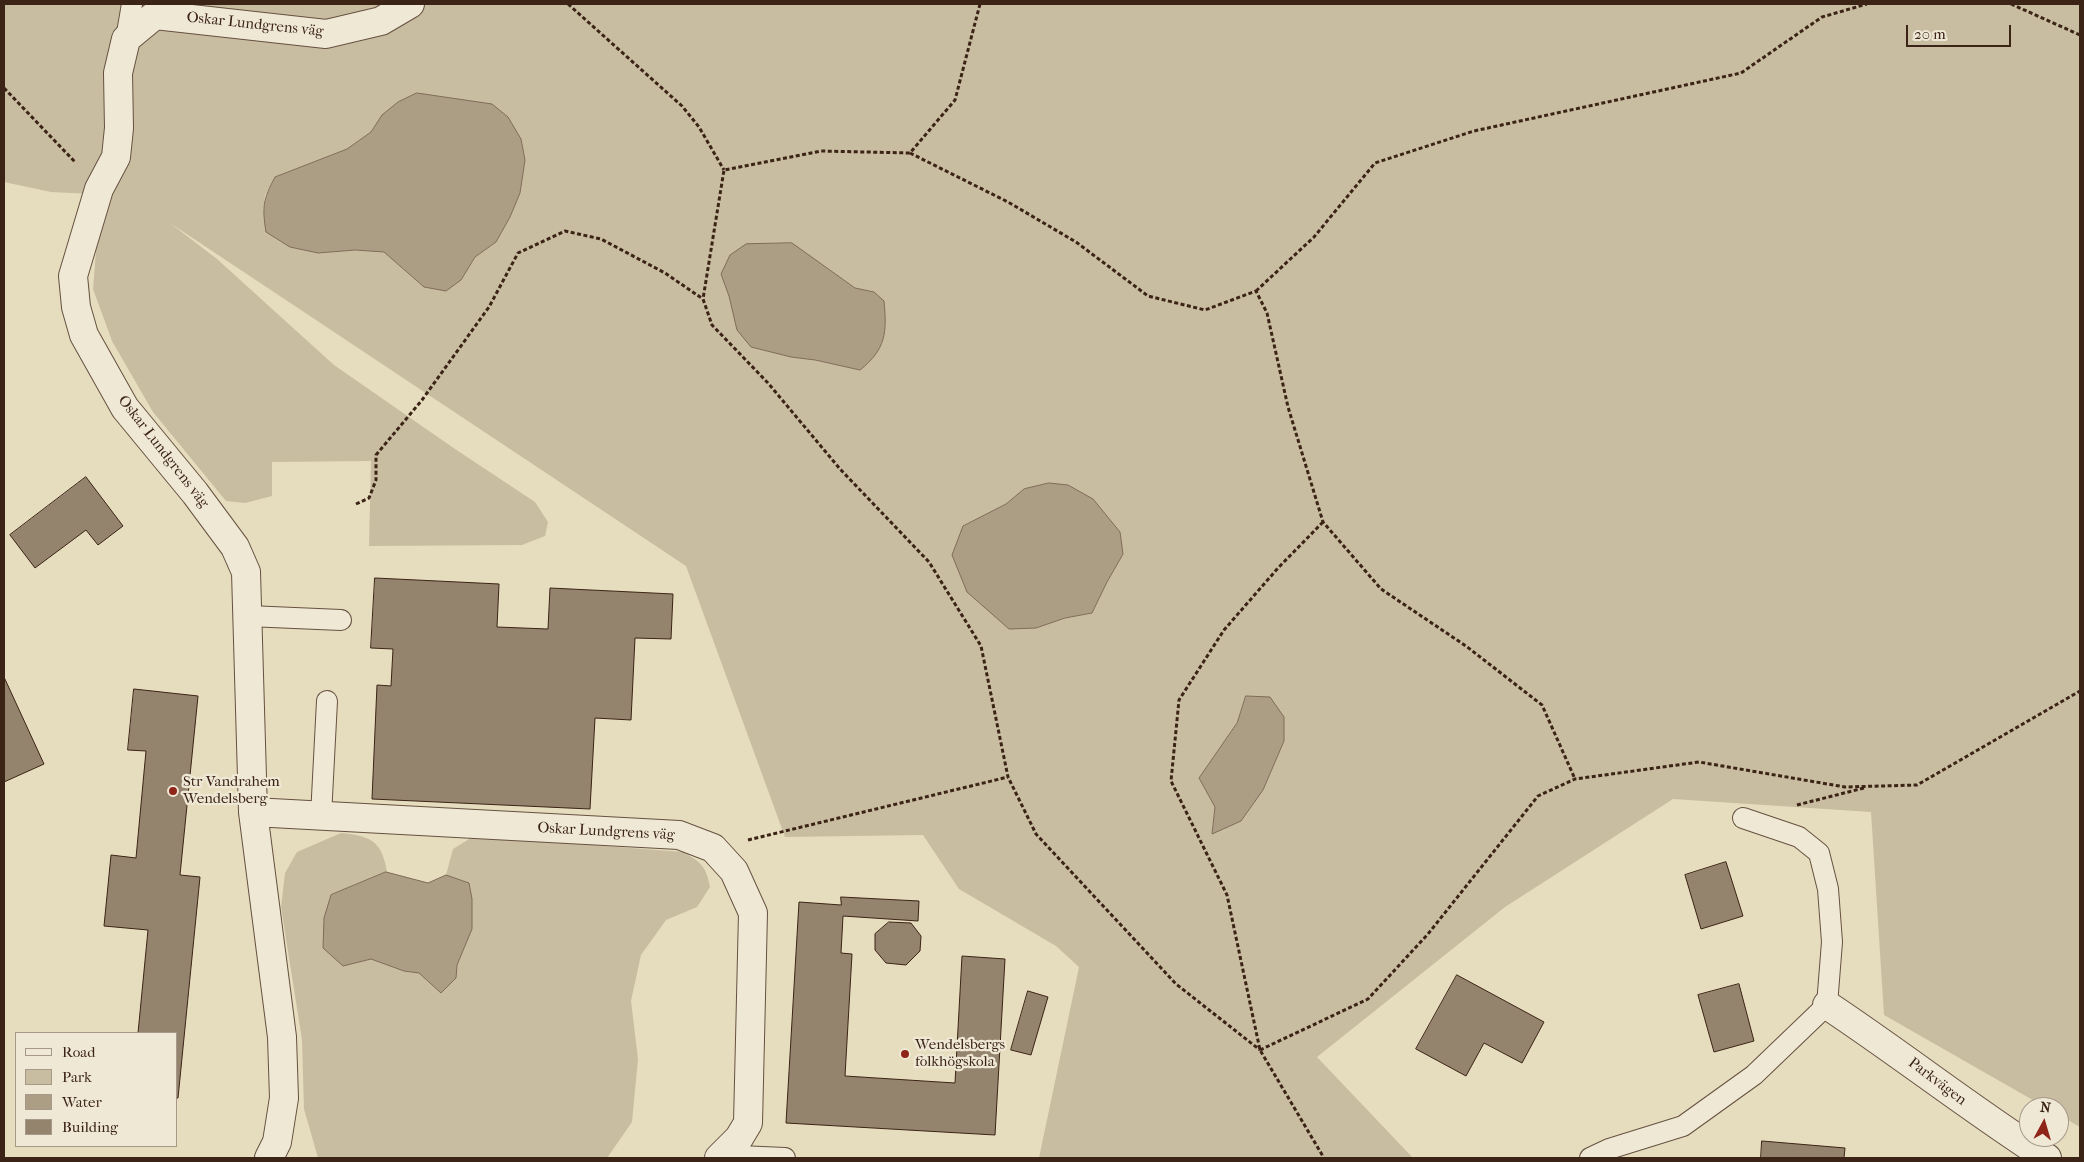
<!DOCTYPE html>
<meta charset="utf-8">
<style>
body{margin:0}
#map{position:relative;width:2084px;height:1162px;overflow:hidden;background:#e6dcbe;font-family:"IM FELL French Canon",serif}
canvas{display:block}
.frame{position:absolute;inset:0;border:5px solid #3b2316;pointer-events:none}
.legend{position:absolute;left:15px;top:1032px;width:162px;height:115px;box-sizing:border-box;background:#efe8d5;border:1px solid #a79989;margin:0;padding:6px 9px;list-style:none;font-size:15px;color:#3b2316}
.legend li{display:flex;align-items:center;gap:10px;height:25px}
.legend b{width:25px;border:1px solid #a79989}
.north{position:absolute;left:2019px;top:1097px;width:50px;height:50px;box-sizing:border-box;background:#efe8d5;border:1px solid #a79989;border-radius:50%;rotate:6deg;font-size:14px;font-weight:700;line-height:20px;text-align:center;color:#3b2316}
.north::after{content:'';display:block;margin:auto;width:18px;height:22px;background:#8f2418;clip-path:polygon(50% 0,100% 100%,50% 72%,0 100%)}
.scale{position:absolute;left:1906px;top:25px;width:105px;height:22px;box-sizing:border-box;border:2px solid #3b2316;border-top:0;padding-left:6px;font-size:15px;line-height:18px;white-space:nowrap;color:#3b2316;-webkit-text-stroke:4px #efe8d5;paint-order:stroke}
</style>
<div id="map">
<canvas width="2084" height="1162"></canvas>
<div class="frame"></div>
<ul class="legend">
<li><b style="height:6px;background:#efe8d5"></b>Road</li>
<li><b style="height:14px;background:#c9bda1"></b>Park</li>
<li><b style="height:14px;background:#ac9d85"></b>Water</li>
<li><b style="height:14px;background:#94836d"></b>Building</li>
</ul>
<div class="north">N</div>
<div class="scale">20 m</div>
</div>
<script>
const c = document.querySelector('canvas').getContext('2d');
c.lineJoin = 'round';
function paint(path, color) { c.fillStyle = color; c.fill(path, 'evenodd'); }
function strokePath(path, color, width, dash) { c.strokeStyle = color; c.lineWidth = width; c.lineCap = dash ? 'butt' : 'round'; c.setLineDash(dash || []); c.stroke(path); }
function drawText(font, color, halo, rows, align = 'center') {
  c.font = font + ' "IM FELL French Canon",serif'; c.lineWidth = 4.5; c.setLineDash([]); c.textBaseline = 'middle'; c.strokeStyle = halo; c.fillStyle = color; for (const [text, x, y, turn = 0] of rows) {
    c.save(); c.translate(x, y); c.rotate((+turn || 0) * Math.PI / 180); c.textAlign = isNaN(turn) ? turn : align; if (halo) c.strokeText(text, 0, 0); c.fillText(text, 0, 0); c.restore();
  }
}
paint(new Path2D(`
 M 4,4 L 2080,4 L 2080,1127 L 2059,1115 L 2059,1107 L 2045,1107 L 1884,1015 L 1871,812 L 1673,799 L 1505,907 L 1317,1057 L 1413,1158 L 1039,1158 L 1079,967 L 1056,946 L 959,889 L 923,835 L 785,837 L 686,566 L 170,223 L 217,259 L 334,365 L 455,449 L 535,502 L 548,522 L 545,536 L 522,545 L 369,546 L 371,461 L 272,462 L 272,496 L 245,503 L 226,501 L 153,412 L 112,341 L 93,289 L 98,226 L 113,195 L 51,192 L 4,182 ZM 382,115 L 521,139 L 525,160 L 520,193 L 510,217 L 496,242 L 475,257 L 461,280 L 424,287 L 385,252 L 355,250 L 318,253 L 263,211 L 265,196 L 275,177 L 347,149 L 371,132 ZM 830,271 L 855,288 L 874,292 L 860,370 C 824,361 787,356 751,347 L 721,274 ZM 1024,489 L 1123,554 L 1107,582 L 1092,613 L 1065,618 L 1036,628 L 963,526 L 1006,504 ZM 1246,697 L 1284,741 L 1263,790 L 1241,821 L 1212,833 L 1215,807 L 1199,778 L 1237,723 Z
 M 341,833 C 371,836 382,841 387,872 L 428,883 L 446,875 L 453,849 L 474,836 L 683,852 C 701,862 706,866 710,887 L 697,907 L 666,920 L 641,955 L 631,1001 L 638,1059 L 632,1122 L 607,1158 L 318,1158 L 304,1109 L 302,1040 L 281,907 L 285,873 L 297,852 Z`), '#c9bda1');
const water = new Path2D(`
 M 417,93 L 492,104 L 508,117 L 521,139 L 525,160 L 520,193 L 510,217 L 496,242 L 475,257 L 461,280 L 446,291 L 424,287 L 384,252 L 355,250 L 318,253 L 290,247 L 266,232 C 262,206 263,200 275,177 L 347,149 L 371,132 L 382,115 L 398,102 Z
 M 792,243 L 855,288 L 874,292 L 884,301 C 887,333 886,349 860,370 L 815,360 L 791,357 L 751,347 L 737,330 L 729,296 L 721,274 L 730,255 L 746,244 Z
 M 1049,483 L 1068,485 L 1093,499 L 1120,532 L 1123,554 L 1107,582 L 1092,613 L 1065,618 L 1036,628 L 1009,629 L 967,592 L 952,555 L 963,526 L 1006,504 L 1024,489 Z
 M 1246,696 L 1270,697 L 1284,717 L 1284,741 L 1263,790 L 1241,821 L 1212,834 L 1215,807 L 1199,778 L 1237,723 Z
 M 386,872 L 428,883 L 446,875 L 469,883 L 472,899 L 472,929 L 457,965 L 456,978 L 441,993 L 419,973 L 404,971 L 371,959 L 343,966 L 323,948 L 324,918 L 331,895 Z`);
paint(water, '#ac9d85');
strokePath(water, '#7f6c59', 1);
const building = new Path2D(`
 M 86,477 L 123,526 L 98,545 L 86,530 L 35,568 L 10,535 Z
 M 375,578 L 499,584 L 497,627 L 548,629 L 550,588 L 673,594 L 671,639 L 635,638 L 631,720 L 595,718 L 590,809 L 372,799 L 377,685 L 391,686 L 393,649 L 371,648 Z
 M 4,677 L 44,764 L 4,782 Z
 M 134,689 L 198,696 L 180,875 L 200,877 L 178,1098 L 176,1098 L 176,1033 L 138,1033 L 148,930 L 104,926 L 111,855 L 136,858 L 146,751 L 128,750 Z
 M 1726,862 L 1743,916 L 1701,929 L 1685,875 Z
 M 841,897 L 919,901 L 918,921 L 843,916 L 841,953 L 852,954 L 845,1076 L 955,1083 L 962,956 L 1005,959 L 995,1135 L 786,1123 L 799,902 L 841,905 Z
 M 889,922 L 911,923 L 921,936 L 920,951 L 906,965 L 886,963 L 875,950 L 875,934 Z
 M 1457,975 L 1544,1022 L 1522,1063 L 1484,1043 L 1466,1076 L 1416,1049 Z
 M 1739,984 L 1754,1041 L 1714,1052 L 1698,995 Z
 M 1028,991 L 1048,997 L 1031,1055 L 1011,1050 Z
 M 1762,1141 L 1845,1148 L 1844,1158 L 1761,1158 Z`);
paint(building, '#94836d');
strokePath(building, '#3b2316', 1);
const lane = new Path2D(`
 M 126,39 L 132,4
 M 248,616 L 341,620
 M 321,816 L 327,701
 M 727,1158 L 739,1156 L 785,1158
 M 1590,1158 L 1609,1149 L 1683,1126 L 1754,1075 L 1827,1005 L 1832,942 L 1828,889 L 1819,853 L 1799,837 L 1743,818`);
const street = new Path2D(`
 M 253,812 L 679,835 L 713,848 L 734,871 L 753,913 L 748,1123 L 739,1138 L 719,1158
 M 1827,1005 C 1901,1054 1972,1110 2047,1158
 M 269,1158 L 277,1142 L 284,1098 L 282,1037 L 253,812 L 246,572 L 235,547 L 195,493 L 125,408 L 84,335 L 76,307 L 73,276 L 99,189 L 116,157 L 119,128 L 118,73 L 126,39 L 155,15 L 326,34 L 381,21 L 410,4`);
strokePath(lane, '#665140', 22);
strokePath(street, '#665140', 30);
strokePath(new Path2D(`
 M 568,4 L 682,106 L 699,127 L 724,170
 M 980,4 L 955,100 L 910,153 L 821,151 L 724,170 L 703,299 L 712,325 L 768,383 L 840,469 L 929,562 L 981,646 L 1008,777 L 1036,834 L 1176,984 L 1260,1050
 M 2011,4 L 2080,35
 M 4,88 L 76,163
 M 910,153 L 1008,202 L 1076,242 L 1148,296 L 1205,310 L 1256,291 L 1267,313 L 1288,407 L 1323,522 L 1381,589 L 1466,646 L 1542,705 L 1575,779
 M 1256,291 L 1314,237 L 1375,163 L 1474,131 L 1741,73 L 1822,17 L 1867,4
 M 356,504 L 369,498 L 376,480 L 376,455 L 422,400 L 489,307 L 518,253 L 565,231 L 601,239 L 665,273 L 703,299
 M 1323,522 L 1278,568 L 1224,630 L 1179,700 L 1171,781 L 1227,895 L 1260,1050 L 1324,1158
 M 1797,805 L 1864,788
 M 748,840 L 1008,777
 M 1260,1050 L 1368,999 L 1428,934 L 1538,796 L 1575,779 L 1699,762 L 1845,787 L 1917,785 L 2080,691`), '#3b2316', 3, [4, 2.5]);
strokePath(lane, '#efe8d5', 20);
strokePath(street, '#efe8d5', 28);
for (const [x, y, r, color] of [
 [173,791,5,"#8f2418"],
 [905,1054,5,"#8f2418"]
]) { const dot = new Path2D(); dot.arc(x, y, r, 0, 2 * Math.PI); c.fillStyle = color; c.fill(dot); strokePath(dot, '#efe8d5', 2); }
drawText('15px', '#3b2316', '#efe8d5', [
 ["Oskar Lundgrens väg",255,25,6],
 ["Oskar Lundgrens väg",163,452,52],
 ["Oskar Lundgrens väg",606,832,3],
 ["Parkvägen",1937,1082,37]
]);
drawText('15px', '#3b2316', '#efe8d5', [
 ["Str Vandrahem",183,782],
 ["Wendelsberg",183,799],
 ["Wendelsbergs",915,1045],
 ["folkhögskola",915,1062]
], 'left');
</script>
